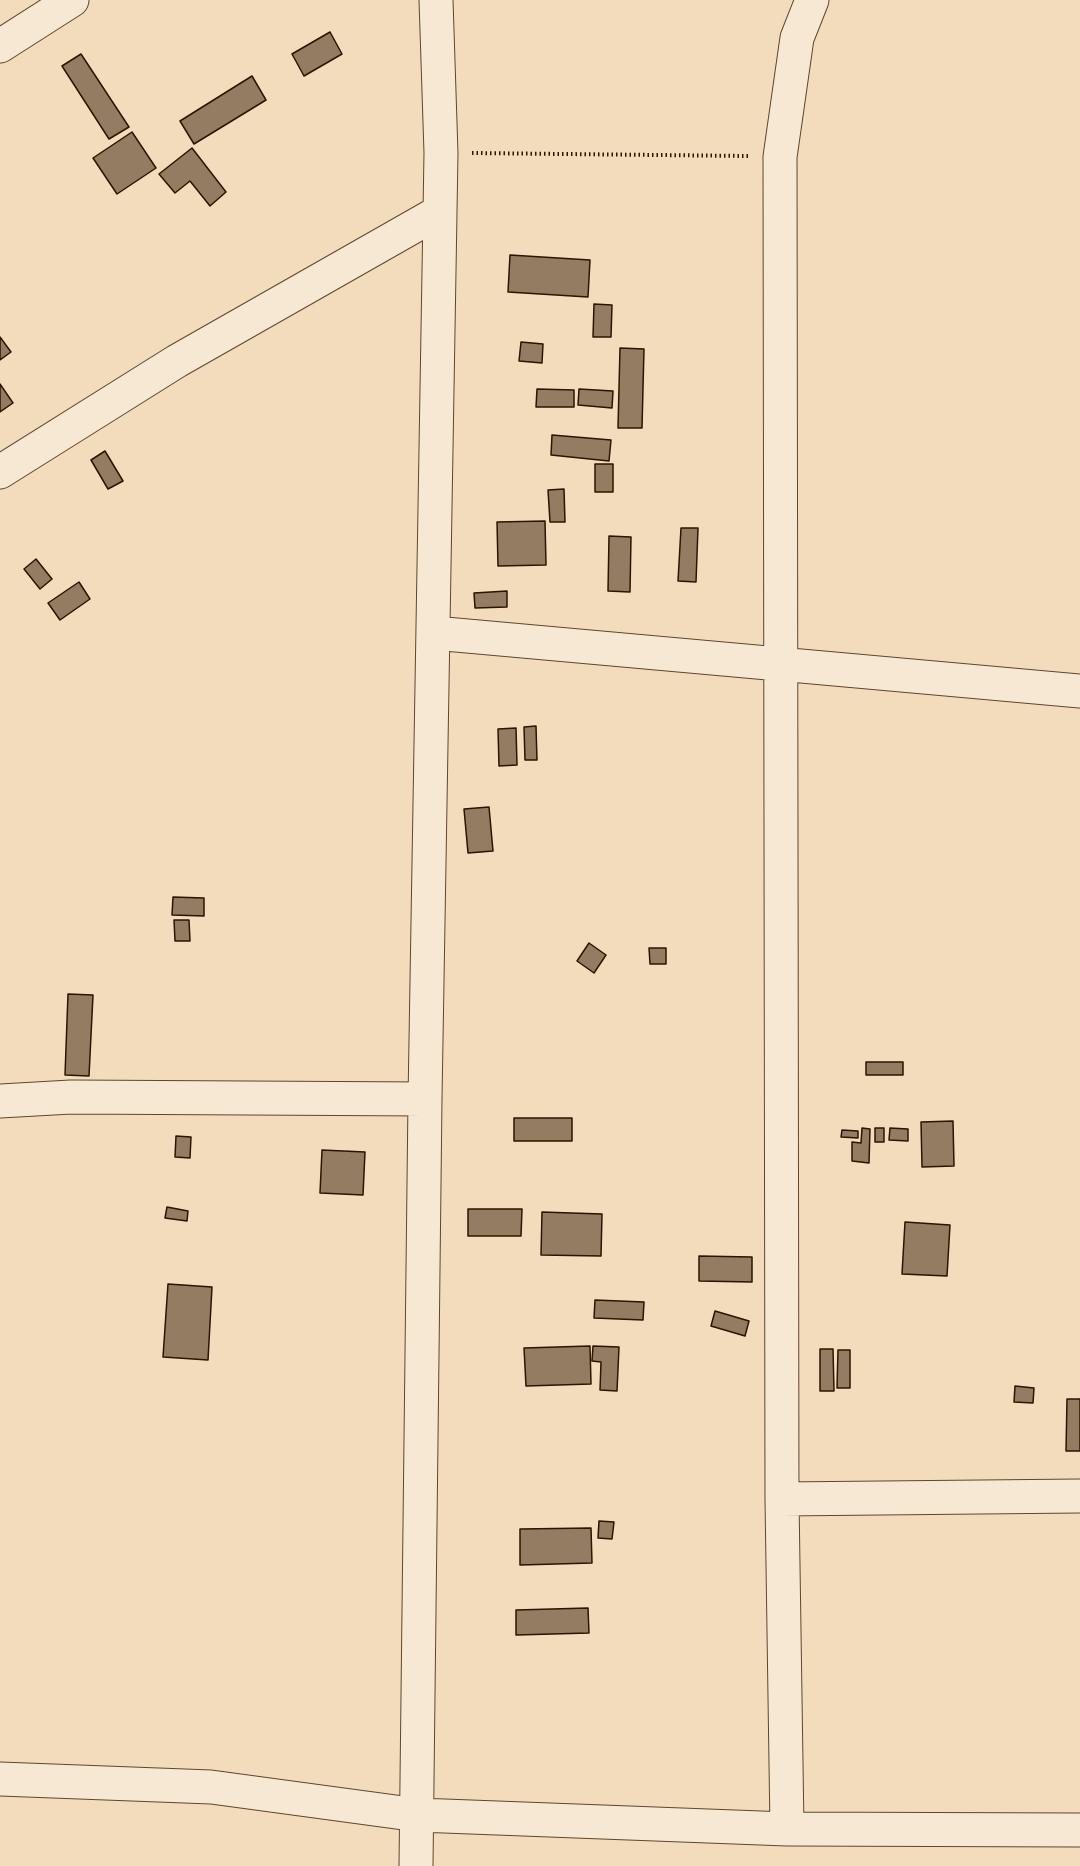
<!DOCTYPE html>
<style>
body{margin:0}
canvas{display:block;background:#f3dcbc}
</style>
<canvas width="1080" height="1866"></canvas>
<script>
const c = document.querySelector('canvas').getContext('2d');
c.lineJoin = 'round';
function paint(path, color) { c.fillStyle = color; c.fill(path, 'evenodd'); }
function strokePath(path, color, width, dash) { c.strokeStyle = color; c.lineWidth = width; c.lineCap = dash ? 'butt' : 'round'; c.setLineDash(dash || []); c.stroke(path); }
const building = new Path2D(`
 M 330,32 L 342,54 L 304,76 L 292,54 Z
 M 81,54 L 129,127 L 109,139 L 62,66 Z
 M 252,76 L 266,100 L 194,144 L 180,121 Z
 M 132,132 L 156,168 L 117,194 L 93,158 Z
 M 192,148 L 226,192 L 210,206 L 190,181 L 175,193 L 159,174 Z
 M 510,255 L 590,260 L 588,297 L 508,292 Z
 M 594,304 L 612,305 L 611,337 L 593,337 Z
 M 0,337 L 11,352 L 0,360 Z
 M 521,342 L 543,344 L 542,363 L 519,361 Z
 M 620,348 L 644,349 L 642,428 L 618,428 Z
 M 0,384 L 13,403 L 0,412 Z
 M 537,389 L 574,390 L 574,407 L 536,407 Z
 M 579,389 L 613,391 L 612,408 L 578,405 Z
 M 552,435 L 611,440 L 609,461 L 551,455 Z
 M 105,451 L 123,481 L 108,489 L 91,460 Z
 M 595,464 L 613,464 L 613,492 L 595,492 Z
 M 564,489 L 565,522 L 550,522 L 548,490 Z
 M 545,521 L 546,565 L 498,566 L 497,522 Z
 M 681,528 L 698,528 L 696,582 L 678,581 Z
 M 609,536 L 631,537 L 630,592 L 608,591 Z
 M 36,559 L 52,579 L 40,589 L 24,569 Z
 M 79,582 L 90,599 L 60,620 L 48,603 Z
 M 507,591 L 507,607 L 475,608 L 474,593 Z
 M 536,726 L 537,760 L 525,760 L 524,727 Z
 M 516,728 L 517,765 L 499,766 L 498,729 Z
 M 489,807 L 493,851 L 468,853 L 464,809 Z
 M 173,897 L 204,898 L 204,916 L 172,915 Z
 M 174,920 L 189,920 L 190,941 L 175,941 Z
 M 589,943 L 606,955 L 594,973 L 577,961 Z
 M 649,948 L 666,948 L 666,964 L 650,964 Z
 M 68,994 L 93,995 L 89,1076 L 65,1075 Z
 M 866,1062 L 903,1062 L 903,1075 L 866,1075 Z
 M 514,1118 L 572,1118 L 572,1141 L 514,1141 Z
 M 953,1121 L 954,1166 L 922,1167 L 921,1122 Z
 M 862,1128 L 870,1129 L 869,1163 L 852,1161 L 852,1142 L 861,1143 Z
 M 875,1128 L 884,1128 L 884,1142 L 875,1142 Z
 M 890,1128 L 908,1129 L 908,1141 L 889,1140 Z
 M 842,1130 L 858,1131 L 858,1138 L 841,1137 Z
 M 176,1136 L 191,1137 L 190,1158 L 175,1157 Z
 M 322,1150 L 365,1152 L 363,1195 L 320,1193 Z
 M 167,1207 L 188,1211 L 187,1221 L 165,1218 Z
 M 468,1209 L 522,1209 L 521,1236 L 468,1236 Z
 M 542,1212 L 602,1214 L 601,1256 L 541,1255 Z
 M 905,1222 L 950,1225 L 947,1276 L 902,1274 Z
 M 699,1256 L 752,1257 L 752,1282 L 699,1281 Z
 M 168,1284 L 212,1287 L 208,1360 L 163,1357 Z
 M 595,1300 L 644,1302 L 643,1320 L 594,1318 Z
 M 715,1311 L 749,1321 L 745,1336 L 711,1326 Z
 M 590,1346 L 591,1384 L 526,1386 L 524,1348 Z
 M 593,1346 L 619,1347 L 617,1391 L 600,1390 L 601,1362 L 592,1361 Z
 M 820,1349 L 833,1349 L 834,1391 L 820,1391 Z
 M 838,1350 L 850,1350 L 850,1388 L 837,1388 Z
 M 1015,1386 L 1034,1388 L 1033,1403 L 1014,1402 Z
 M 1067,1399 L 1080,1399 L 1080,1451 L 1066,1451 Z
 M 599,1521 L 614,1522 L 612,1539 L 598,1538 Z
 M 591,1528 L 592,1563 L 520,1565 L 520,1529 Z
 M 588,1608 L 589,1633 L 516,1635 L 516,1610 Z`);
paint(building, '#937c62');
strokePath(building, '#2c1400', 1.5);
const minor = new Path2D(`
 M 0,46 L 72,0
 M 0,472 L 177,361 L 439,212
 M 434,633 L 1080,691
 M 0,1101 L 71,1097 L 425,1099
 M 782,1499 L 1080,1496
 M 0,1779 L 211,1787 L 418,1815 L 787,1829 L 1080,1830
 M 787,1829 L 782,1499 L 780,157 L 797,38 L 812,0
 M 416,1866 L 425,1099 L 441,153 L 436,0`);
strokePath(minor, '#5e462f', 35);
strokePath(new Path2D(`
 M 472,153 L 749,156`), '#2c1400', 4, [1.5, 3]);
strokePath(minor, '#f7e8d3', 33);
</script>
